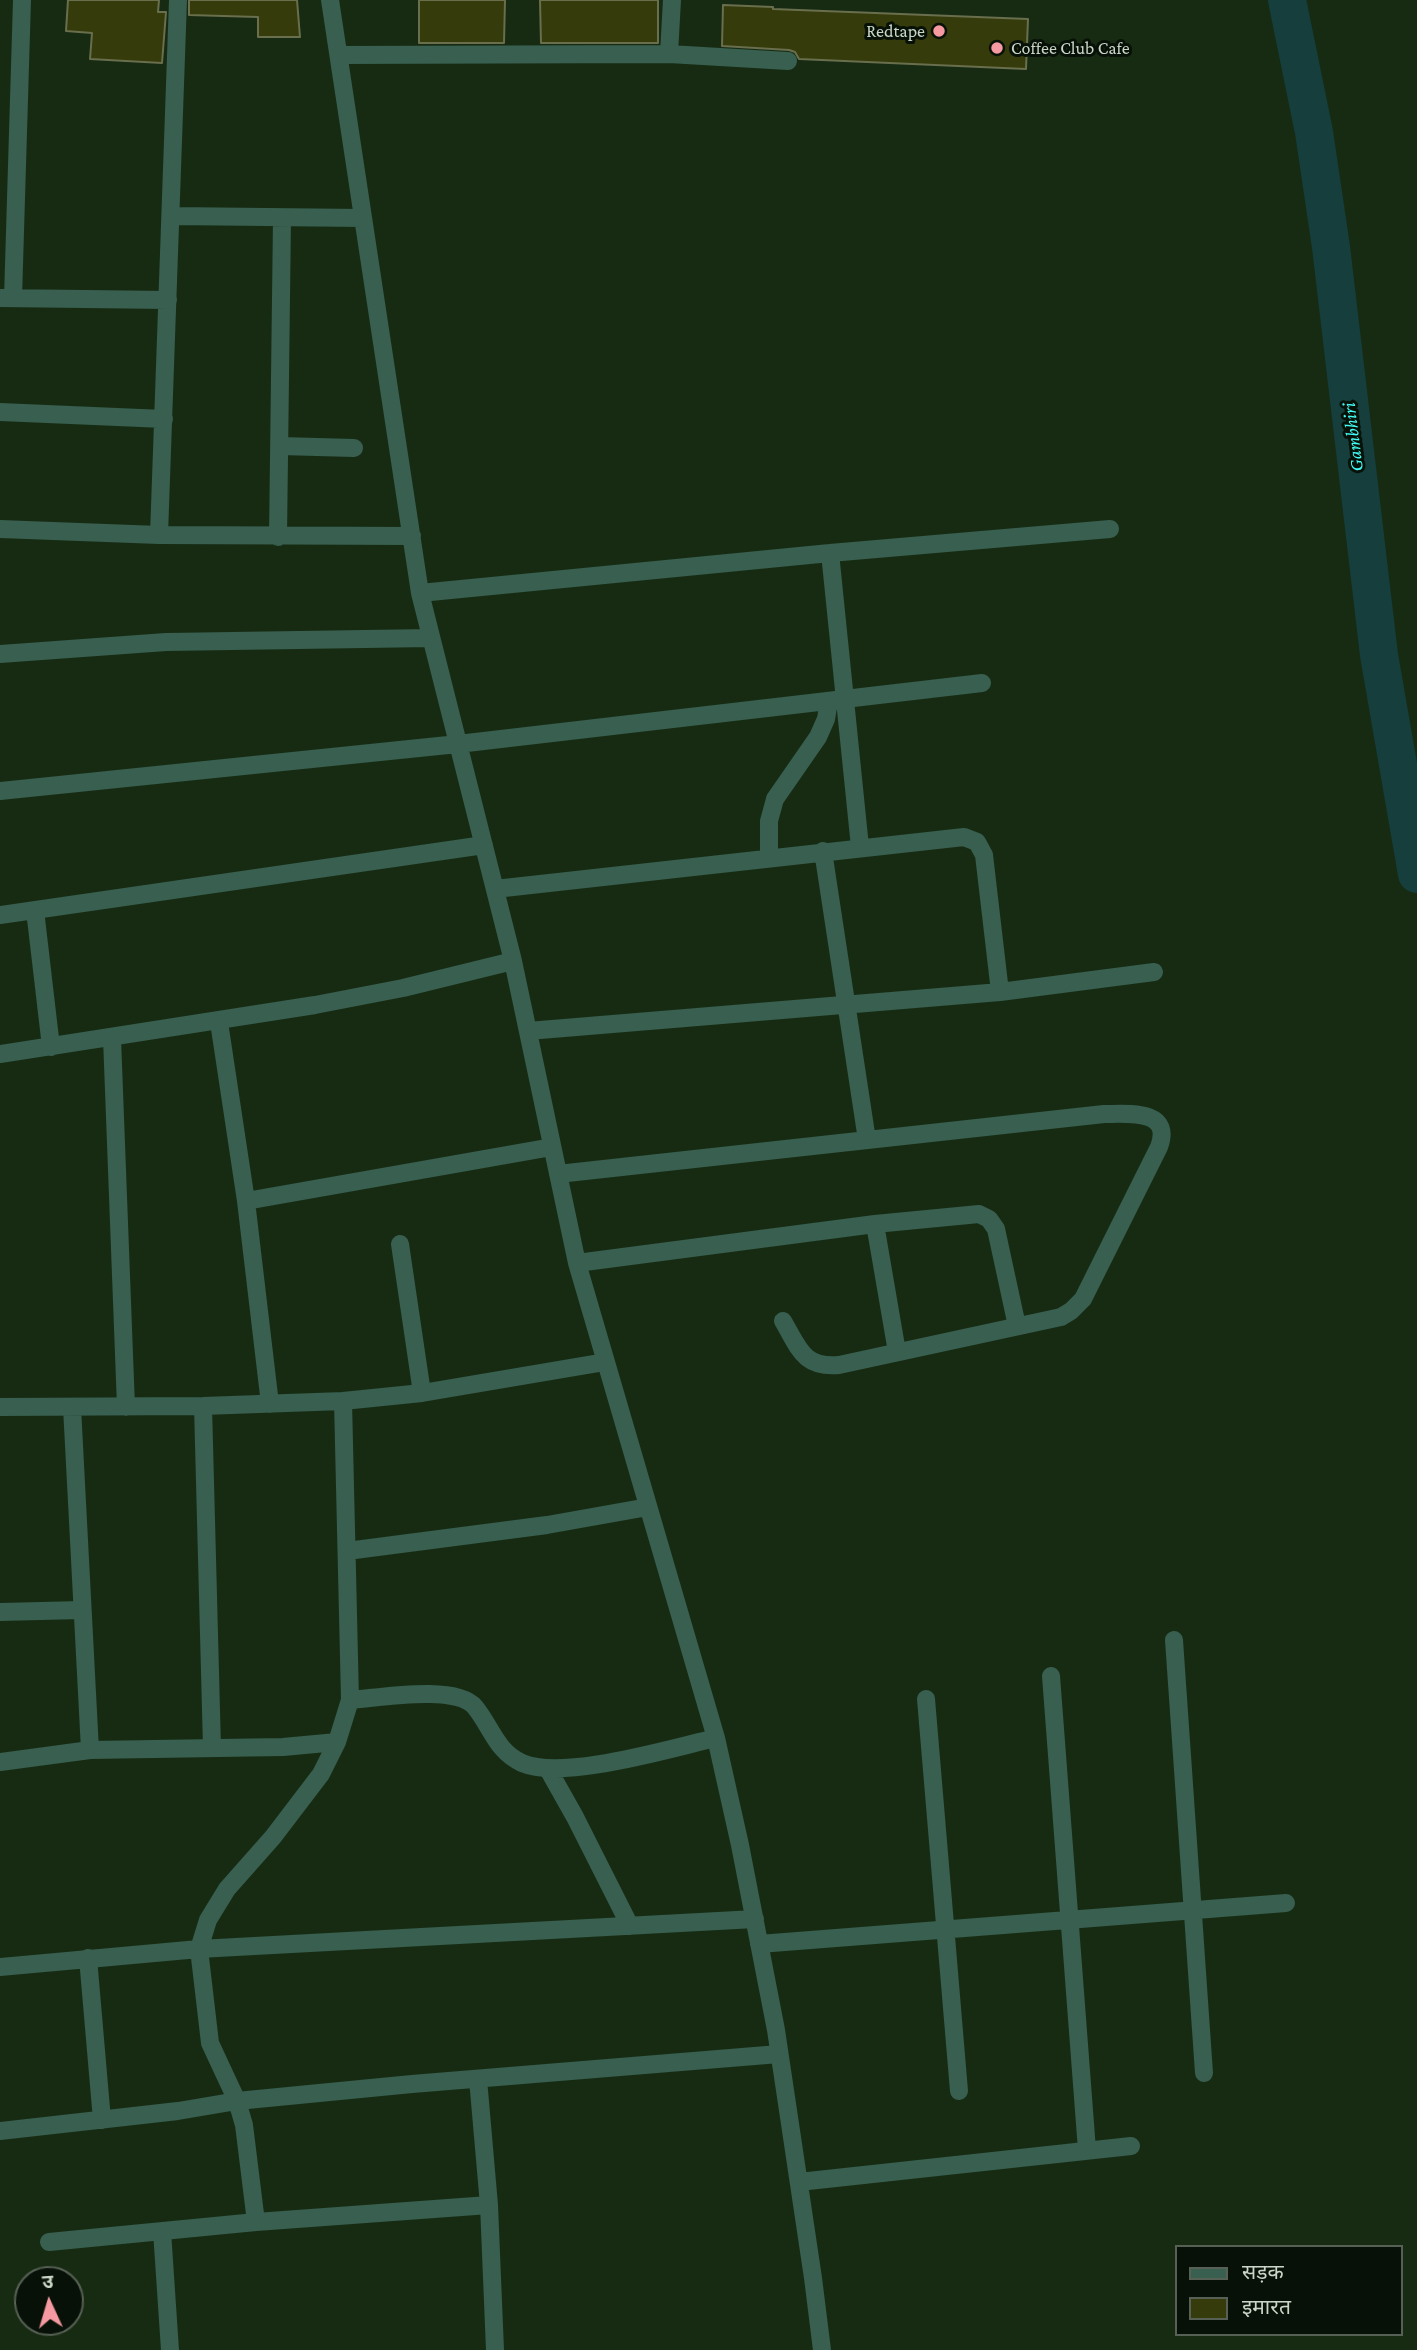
<!DOCTYPE html>
<meta charset="utf-8">
<style>
body{margin:0}
#map{position:relative;width:1417px;height:2350px;overflow:hidden;background:#172b13;font-family:"Crimson Pro","Noto Sans Devanagari",serif}
canvas{display:block}
.legend{position:absolute;left:1175px;top:2245px;width:228px;height:91px;box-sizing:border-box;background:#081107;border:2px solid #566054;margin:0;padding:9px 12px;list-style:none;font-size:21px;color:#cad7c8}
.legend li{display:flex;align-items:center;gap:14px;height:35px}
.legend b{width:35px;border:2px solid #566054}
.north{position:absolute;left:14px;top:2266px;width:70px;height:70px;box-sizing:border-box;background:#081107;border:2px solid #566054;border-radius:50%;rotate:356deg;font-size:19px;font-weight:700;line-height:28px;text-align:center;color:#cad7c8}
.north::after{content:'';display:block;margin:auto;width:24px;height:32px;background:#f49aa0;clip-path:polygon(50% 0,100% 100%,50% 72%,0 100%)}
</style>
<div id="map">
<canvas width="1417" height="2350"></canvas>
<ul class="legend">
<li><b style="height:9px;background:#385f4f"></b>सड़क</li>
<li><b style="height:19px;background:#353b0a"></b>इमारत</li>
</ul>
<div class="north">उ</div>
</div>
<script>
const c = document.querySelector('canvas').getContext('2d');
c.lineJoin = 'round';
function strokePath(path, color, width, dash) { c.strokeStyle = color; c.lineWidth = width; c.lineCap = dash ? 'butt' : 'round'; c.setLineDash(dash || []); c.stroke(path); }
function paint(path, color) { c.fillStyle = color; c.fill(path, 'evenodd'); }
function drawText(font, color, halo, rows, align = 'center') {
  c.font = font + ' "Crimson Pro",serif'; c.lineWidth = 6; c.setLineDash([]); c.textBaseline = 'middle'; c.strokeStyle = halo; c.fillStyle = color; for (const [text, x, y, turn = 0] of rows) {
    c.save(); c.translate(x, y); c.rotate((+turn || 0) * Math.PI / 180); c.textAlign = isNaN(turn) ? turn : align; if (halo) c.strokeText(text, 0, 0); c.fillText(text, 0, 0); c.restore();
  }
}
strokePath(new Path2D(`
 M 1287,0 L 1314,132 L 1331,247 L 1379,655 L 1417,874`), '#153e3c', 38);
const building = new Path2D(`
 M 68,0 L 159,0 L 158,12 L 166,12 L 162,63 L 90,59 L 92,33 L 66,31 Z
 M 189,0 L 297,0 L 300,37 L 258,37 L 258,17 L 189,15 Z
 M 419,0 L 505,0 L 504,43 L 419,43 Z
 M 540,0 L 658,0 L 658,43 L 541,43 Z
 M 723,5 L 773,7 L 773,9 L 1028,19 L 1026,69 L 799,59 L 795,52 L 789,50 L 722,46 Z`);
paint(building, '#353b0a');
strokePath(building, '#696e4d', 2);
strokePath(new Path2D(`
 M 330,0 L 420,593 L 513,961 L 577,1263 L 716,1738 L 740,1845 L 776,2030 L 813,2278 L 822,2350
 M 669,54 L 672,0
 M 339,55 L 669,54 L 788,61
 M 171,216 L 363,218
 M 0,298 L 168,300
 M 13,298 L 22,0
 M 0,412 L 164,419
 M 280,446 L 354,448
 M 0,529 L 159,535 L 412,536
 M 159,535 L 178,0
 M 278,537 L 282,218
 M 830,553 L 860,847
 M 420,593 L 830,553 L 1110,529
 M 0,654 L 166,642 L 431,638
 M 0,791 L 458,744 L 982,683
 M 823,851 L 867,1140
 M 769,858 L 769,821 L 775,799 L 818,737 L 826,719 L 829,701
 M 495,889 L 964,837 L 977,842 L 984,855 L 1000,992
 M 35,910 L 51,1047
 M 0,915 L 484,845
 M 219,1022 L 246,1201 L 270,1404
 M 528,1031 L 1000,992 L 1154,972
 M 112,1038 L 126,1407
 M 0,1054 L 315,1005 L 403,988 L 513,961
 M 558,1174 L 1104,1114 C 1128,1114 1173,1109 1159,1147 L 1083,1299 L 1071,1311 L 1061,1317 L 839,1365 C 803,1368 799,1348 783,1321
 M 246,1201 L 552,1147
 M 875,1224 L 897,1352
 M 400,1244 L 422,1393
 M 577,1263 L 875,1224 L 979,1214 L 989,1219 L 996,1229 L 1017,1326
 M 343,1401 L 422,1393 L 605,1362
 M 203,1406 L 212,1748
 M 0,1407 L 203,1406 L 343,1401 L 350,1700 C 379,1698 456,1684 475,1707 C 492,1728 496,1751 522,1763 C 563,1781 671,1748 716,1738
 M 72,1407 L 90,1750
 M 347,1551 L 547,1525 L 648,1507
 M 0,1612 L 82,1610
 M 1174,1640 L 1204,2073
 M 1051,1676 L 1087,2150
 M 926,1699 L 959,2091
 M 0,1762 L 90,1750 L 283,1747 L 337,1742
 M 548,1769 L 575,1817 L 630,1926
 M 759,1944 L 1286,1903
 M 88,1958 L 102,2120
 M 0,1967 L 199,1949 L 755,1919
 M 478,2079 L 489,2205 L 495,2350
 M 0,2131 L 178,2111 L 237,2101 L 412,2084 L 779,2054
 M 799,2182 L 1131,2146
 M 256,2222 L 244,2125 L 237,2101 L 210,2043 L 199,1949 L 208,1920 L 227,1889 L 273,1837 L 321,1774 L 337,1742 L 350,1700
 M 162,2231 L 170,2350
 M 49,2242 L 256,2222 L 489,2205`), '#385f4f', 18);
for (const [x, y, r, color] of [
 [939,31,7,"#f49aa0"],
 [997,48,7,"#f49aa0"]
]) { const dot = new Path2D(); dot.arc(x, y, r, 0, 2 * Math.PI); c.fillStyle = color; c.fill(dot); strokePath(dot, '#081107', 2.5); }
drawText('18px', '#cad7c8', '#081107', [
 ["Redtape",925,31],
 ["Coffee Club Cafe",1011,48,"left"]
], 'right');
drawText('italic 19px', '#41fdf6', '#081107', [
 ["Gambhiri",1353,437,-97]
]);
</script>
